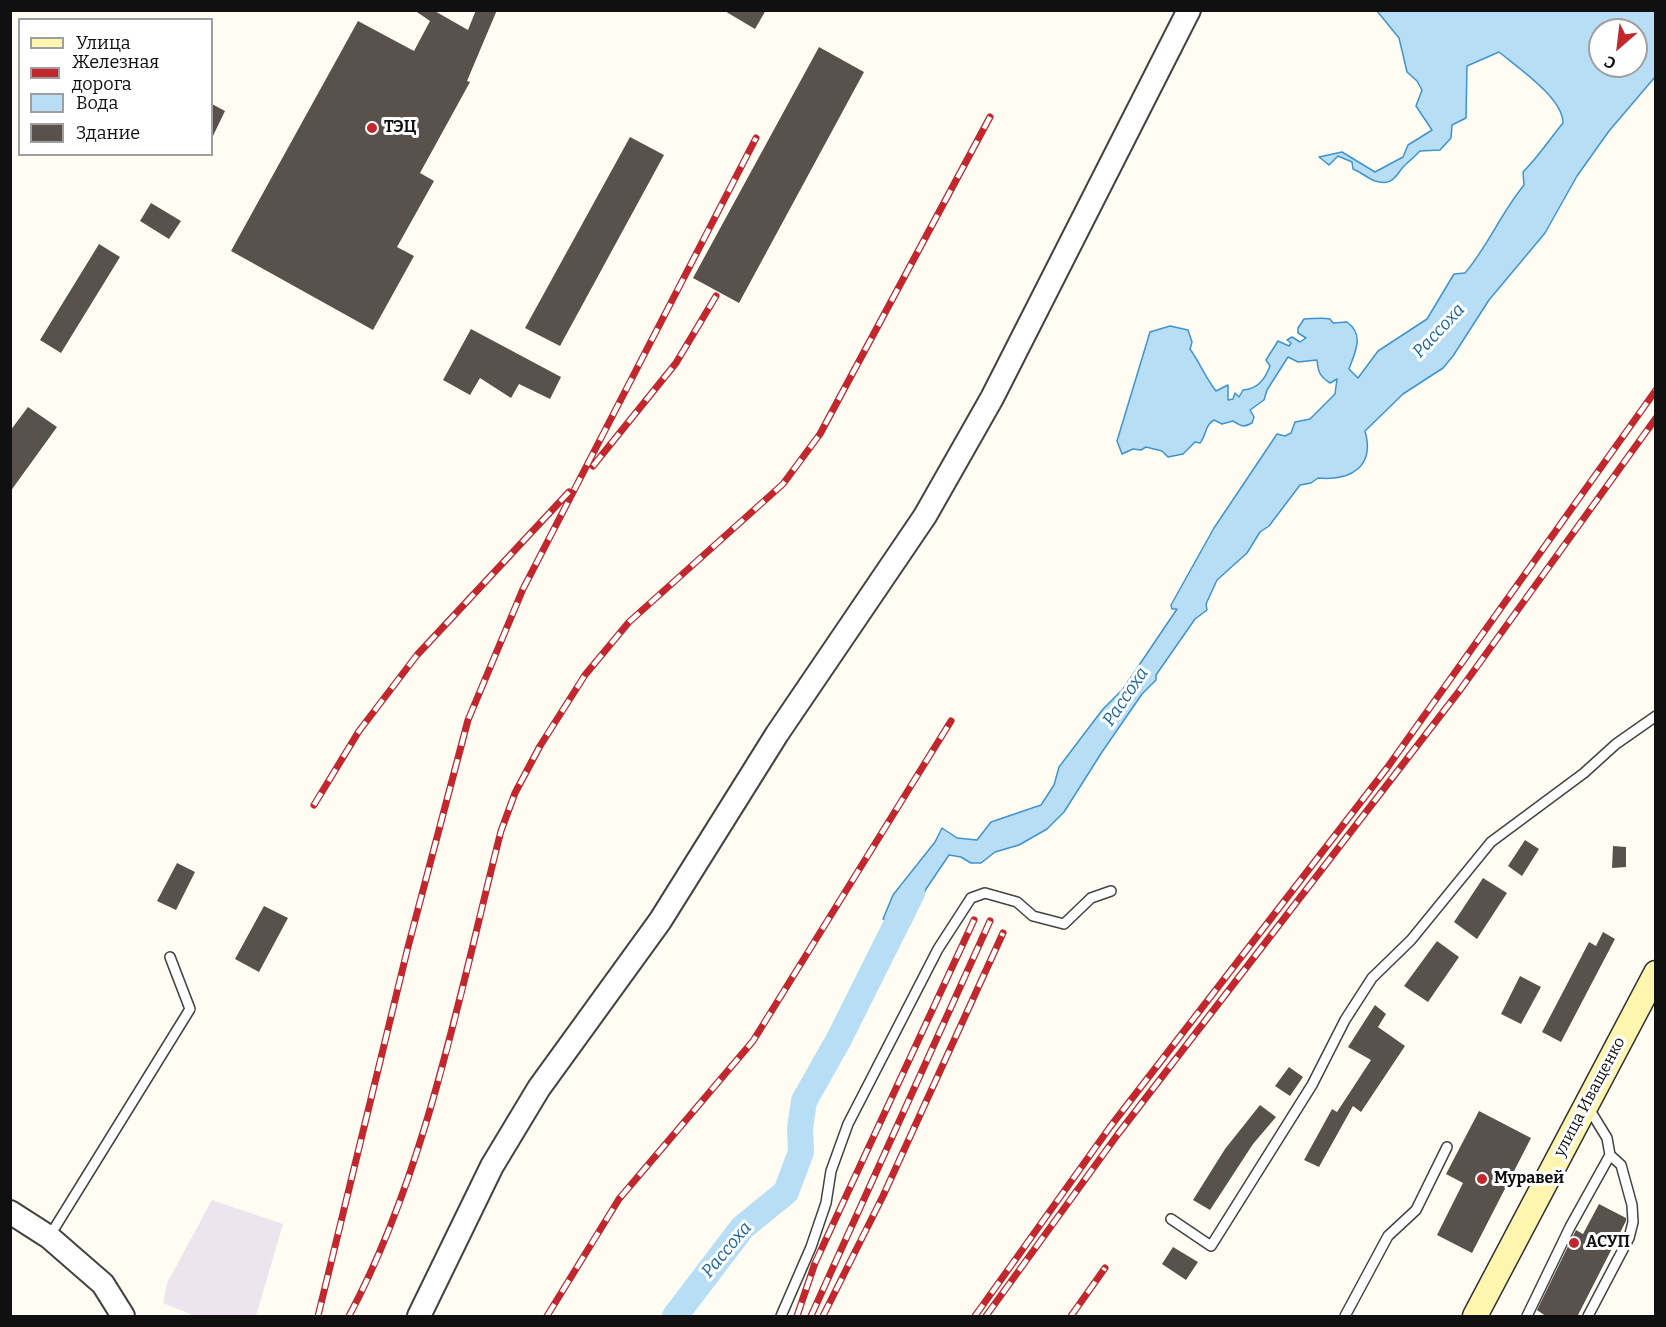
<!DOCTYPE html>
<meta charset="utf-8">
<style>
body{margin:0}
#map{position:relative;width:1666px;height:1327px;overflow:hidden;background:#fffdf3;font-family:Bitter,serif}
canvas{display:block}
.frame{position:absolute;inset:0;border:12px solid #101010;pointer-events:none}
.legend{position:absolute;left:18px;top:18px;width:195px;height:138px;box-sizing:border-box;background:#fff;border:2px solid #9f9f9f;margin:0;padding:8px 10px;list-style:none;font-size:18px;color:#101010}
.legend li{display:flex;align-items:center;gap:12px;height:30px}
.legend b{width:30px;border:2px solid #9f9f9f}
.north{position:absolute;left:1588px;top:18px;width:60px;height:60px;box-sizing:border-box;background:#fff;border:2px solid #9f9f9f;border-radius:50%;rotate:208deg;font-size:16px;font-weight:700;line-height:24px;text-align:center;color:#101010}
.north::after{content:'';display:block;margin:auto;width:21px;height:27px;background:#c1272d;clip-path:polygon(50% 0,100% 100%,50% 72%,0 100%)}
</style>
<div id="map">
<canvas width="1666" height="1327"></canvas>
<div class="frame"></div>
<ul class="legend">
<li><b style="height:8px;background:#fef6af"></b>Улица</li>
<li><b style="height:8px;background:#c1272d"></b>Железная дорога</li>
<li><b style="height:16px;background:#b8def6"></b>Вода</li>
<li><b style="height:16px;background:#59514c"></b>Здание</li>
</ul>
<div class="north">С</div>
</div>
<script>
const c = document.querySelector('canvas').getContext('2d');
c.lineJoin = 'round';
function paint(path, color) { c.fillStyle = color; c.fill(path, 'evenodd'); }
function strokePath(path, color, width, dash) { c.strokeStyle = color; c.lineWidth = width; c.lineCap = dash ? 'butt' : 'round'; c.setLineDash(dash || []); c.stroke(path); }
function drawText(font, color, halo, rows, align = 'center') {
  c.font = font + ' Bitter,serif'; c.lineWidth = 6; c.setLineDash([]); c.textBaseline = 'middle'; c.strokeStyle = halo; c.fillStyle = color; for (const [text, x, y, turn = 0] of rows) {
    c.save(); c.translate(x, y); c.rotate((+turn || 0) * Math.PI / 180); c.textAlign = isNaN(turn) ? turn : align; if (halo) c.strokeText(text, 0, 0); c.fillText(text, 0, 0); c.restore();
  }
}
paint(new Path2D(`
 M 212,1200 L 283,1224 L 256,1316 L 195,1316 L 163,1303 L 167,1283 Z`), '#ede5ee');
const water = new Path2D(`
 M 1377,11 L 1655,11 L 1655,77 L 1609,131 L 1577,176 L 1545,233 L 1489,300 L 1453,356 L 1443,368 L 1403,394 L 1365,431 C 1375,466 1352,481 1318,478 L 1311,483 L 1300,485 L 1269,526 L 1260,532 L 1247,553 L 1217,580 L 1206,604 L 1207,610 L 1195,619 L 1156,675 L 1156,680 L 1142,694 L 1102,752 L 1064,812 L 1047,829 L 1019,845 L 995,852 L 981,863 L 971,863 L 961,857 L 949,855 L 926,889 L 909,926 L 883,919 L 893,895 L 935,842 L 942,828 L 957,838 L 977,840 L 991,822 L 1041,805 L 1054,785 L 1059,767 L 1103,709 L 1123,689 L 1177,609 L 1172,609 L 1171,605 L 1214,528 L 1277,434 L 1285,436 L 1291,433 L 1295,422 L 1310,419 L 1335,394 L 1337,379 L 1330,383 C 1319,376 1318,371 1317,360 L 1298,362 L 1288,357 L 1267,390 L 1264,400 L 1250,410 L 1254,417 L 1252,423 C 1243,428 1241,426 1233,421 L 1222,424 L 1214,420 C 1204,426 1207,435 1200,443 L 1195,442 L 1183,454 L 1168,457 L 1162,451 L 1146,447 L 1141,450 L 1133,449 L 1122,454 L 1117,441 L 1150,332 L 1170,326 L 1188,330 L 1192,342 L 1190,349 C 1200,363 1205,377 1216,391 L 1228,385 L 1228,400 L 1233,399 L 1235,393 L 1239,397 L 1243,390 C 1258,389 1265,379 1270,366 L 1266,360 L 1278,341 L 1289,346 L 1291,343 L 1287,340 L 1292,337 L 1300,342 L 1306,338 L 1298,333 L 1298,328 L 1304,319 C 1312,319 1321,317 1330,319 L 1333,323 L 1347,322 C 1365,335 1355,352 1349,369 L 1358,378 L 1378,351 L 1427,319 L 1454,274 L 1465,273 C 1488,246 1501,213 1524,185 L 1523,172 C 1539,156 1549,140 1563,123 C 1563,98 1517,67 1499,52 L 1467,66 L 1466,118 L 1452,125 L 1451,138 L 1440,150 L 1420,151 C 1415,156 1411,160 1406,164 C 1396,173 1395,187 1375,181 C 1367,178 1361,172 1353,169 L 1352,162 L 1338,156 L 1329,165 L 1319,157 L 1342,152 L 1375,172 L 1403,157 L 1408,145 L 1432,130 L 1416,106 L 1422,90 L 1417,81 L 1407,72 L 1399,38 ZM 1600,30 L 1636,30 L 1636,66 L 1600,66 Z`);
paint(water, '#b8def6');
strokePath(water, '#3f93ce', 1.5);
strokePath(new Path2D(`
 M 675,1316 L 742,1228 L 786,1192 L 801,1152 L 800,1128 L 804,1101 L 839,1039 L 912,893`), '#b8def6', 26);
paint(new Path2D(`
 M 414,10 L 433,10 L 468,30 L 476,10 L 497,10 L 467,81 L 470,82 L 420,173 L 434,181 L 397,247 L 414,256 L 373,330 L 231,251 L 358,21 L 414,51 L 430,21 Z
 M 723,10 L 766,10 L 755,29 Z
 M 819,47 L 864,72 L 739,303 L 693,278 Z
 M 212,104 L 225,111 L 212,138 Z
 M 630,137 L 664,155 L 560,346 L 525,328 Z
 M 151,203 L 181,221 L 169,239 L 140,221 Z
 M 99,244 L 120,257 L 61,353 L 40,340 Z
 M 471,329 L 561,377 L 550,399 L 519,384 L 511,398 L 480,378 L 470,395 L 443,380 Z
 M 28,407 L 57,427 L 10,492 L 10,431 Z
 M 1525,840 L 1539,849 L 1522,876 L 1508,866 Z
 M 1613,846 L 1626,847 L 1626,867 L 1612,868 Z
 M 177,863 L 195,872 L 176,910 L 157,901 Z
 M 1483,878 L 1507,893 L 1477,939 L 1454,922 Z
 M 264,906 L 288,918 L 259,972 L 235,959 Z
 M 1603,932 L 1615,939 L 1561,1042 L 1542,1032 L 1589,942 L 1596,946 Z
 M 1437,941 L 1459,957 L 1428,1002 L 1404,986 Z
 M 1520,976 L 1541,987 L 1521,1024 L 1501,1014 Z
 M 1375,1005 L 1386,1014 L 1378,1027 L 1405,1046 L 1361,1112 L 1353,1106 L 1319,1167 L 1304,1160 L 1332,1109 L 1337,1112 L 1371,1060 L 1348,1047 Z
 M 1289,1067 L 1303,1077 L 1290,1096 L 1275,1086 Z
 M 1260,1105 L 1276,1117 L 1253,1144 L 1210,1210 L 1193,1200 L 1225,1149 Z
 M 1479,1111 L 1531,1138 L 1472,1253 L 1437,1235 L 1463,1183 L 1446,1174 Z
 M 1599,1204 L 1626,1218 L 1626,1221 L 1577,1317 L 1547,1317 L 1537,1310 L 1576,1230 L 1583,1234 Z
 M 1173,1247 L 1198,1262 L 1186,1280 L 1162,1264 Z`), '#59514c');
const service = new Path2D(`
 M 1588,1107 L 1607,1138 L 1610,1155 L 1621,1165 L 1632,1205 L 1633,1222 L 1629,1238 L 1588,1316
 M 1171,1219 L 1211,1246 L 1312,1085 L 1345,1020 L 1372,978 L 1411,940 L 1491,842 L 1584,773 L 1616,744 L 1656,716
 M 49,1237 L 190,1009 L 170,957
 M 781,1316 L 811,1247 L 826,1203 L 831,1171 L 848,1124 L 938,949 L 971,898 L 985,893 L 1017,902 L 1033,916 L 1064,924 L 1091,898 L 1111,891
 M 1345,1316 L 1388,1236 L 1416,1210 L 1447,1147
 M 1527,1316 L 1570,1227 L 1610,1155`);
const tertiary = new Path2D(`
 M 10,1212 L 49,1237 L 103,1284 L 123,1316
 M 419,1316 L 492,1166 L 539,1088 L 660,921 L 777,734 L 925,516 L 992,398 L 1189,10`);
const secondary = new Path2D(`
 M 1475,1316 L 1656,973`);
strokePath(service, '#434343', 12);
strokePath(tertiary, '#434343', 26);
strokePath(secondary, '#323232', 27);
strokePath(service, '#fff', 9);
strokePath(tertiary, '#fff', 22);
strokePath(secondary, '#fef6af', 24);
const rail = new Path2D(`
 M 593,466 L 676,363 L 716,296
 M 314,805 L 359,731 L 417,655 L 569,492
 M 318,1316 L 408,947 L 468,720 L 523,589 L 756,138
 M 349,1316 C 427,1170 460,991 501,831 L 515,793 L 540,746 L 585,675 L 629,622 L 783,484 L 820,434 L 990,117
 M 547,1316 L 619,1199 L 753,1041 L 951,721
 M 797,1316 L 815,1263 L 974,920
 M 811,1316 L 990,921
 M 823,1316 L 883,1196 L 1003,933
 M 975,1316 L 1110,1127 L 1387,768 L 1656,390
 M 986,1316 L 1118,1134 L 1460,690 L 1656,418
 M 1071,1316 L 1105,1268`);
strokePath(rail, '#c1272d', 7);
strokePath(rail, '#fff', 4.5, [14]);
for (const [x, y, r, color] of [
 [372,128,6,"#c1272d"],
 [1482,1179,6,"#c1272d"],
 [1574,1243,6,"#c1272d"]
]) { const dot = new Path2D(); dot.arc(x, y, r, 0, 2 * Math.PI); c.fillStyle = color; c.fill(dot); strokePath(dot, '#fff', 2); }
drawText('bold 16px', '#101010', '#fff', [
 ["ТЭЦ",384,128],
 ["Муравей",1494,1179],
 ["АСУП",1586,1243]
], 'left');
drawText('16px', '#101010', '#fff', [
 ["улица Иващенко",1590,1097,-62]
]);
drawText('italic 18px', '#1865a4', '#fff', [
 ["Рассоха",1439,331,-47],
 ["Рассоха",1126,697,-56],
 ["Рассоха",727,1250,-50]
]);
</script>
